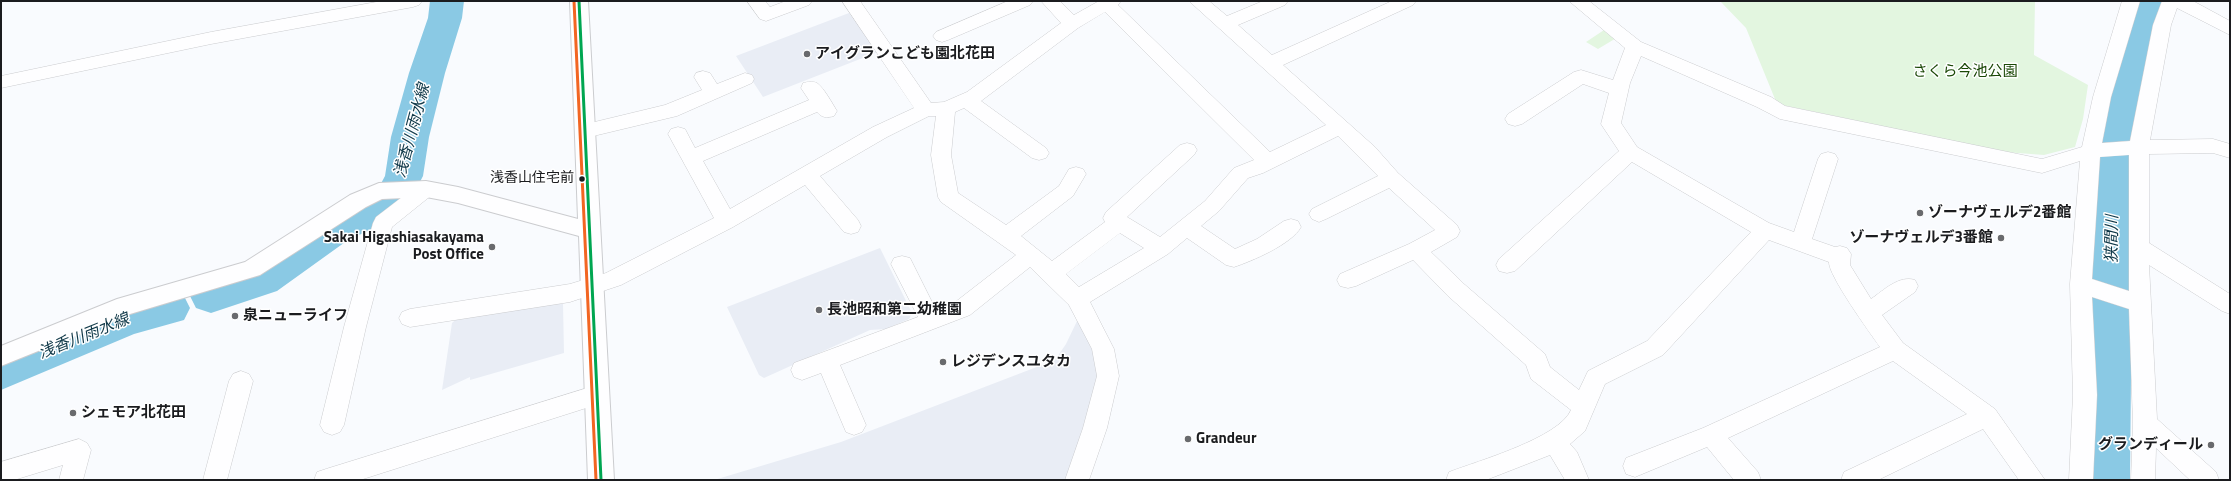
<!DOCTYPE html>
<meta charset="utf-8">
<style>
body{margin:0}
#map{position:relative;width:2231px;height:481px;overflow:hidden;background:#f9fbfe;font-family:"Titillium Web",sans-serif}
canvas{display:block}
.frame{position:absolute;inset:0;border:2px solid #1b1c1f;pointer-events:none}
</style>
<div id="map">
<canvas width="2231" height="481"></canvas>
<div class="frame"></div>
</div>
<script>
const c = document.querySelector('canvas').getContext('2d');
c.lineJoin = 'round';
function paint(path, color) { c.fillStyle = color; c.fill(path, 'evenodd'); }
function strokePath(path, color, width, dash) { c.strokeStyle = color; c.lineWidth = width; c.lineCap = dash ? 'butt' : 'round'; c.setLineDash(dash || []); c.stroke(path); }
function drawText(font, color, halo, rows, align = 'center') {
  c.font = font + ' "Titillium Web","Noto Sans JP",sans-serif'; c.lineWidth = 3; c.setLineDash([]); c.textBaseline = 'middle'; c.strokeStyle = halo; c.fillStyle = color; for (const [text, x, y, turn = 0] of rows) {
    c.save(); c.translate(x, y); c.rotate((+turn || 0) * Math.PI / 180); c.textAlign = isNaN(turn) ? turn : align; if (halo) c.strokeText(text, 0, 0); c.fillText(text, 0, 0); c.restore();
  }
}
paint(new Path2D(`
 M 849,13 L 878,52 L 763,97 L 736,56 Z
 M 880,248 L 912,313 L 909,319 L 886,329 L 870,330 L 764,378 L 759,375 L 727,307 Z
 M 547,302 L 563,304 L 564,353 L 470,380 L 470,377 L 442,390 L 452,323 L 461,315 Z
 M 1078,319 L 1097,352 L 1100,378 L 1069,480 L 714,480 L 841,442 L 1055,360 L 1066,344 Z`), '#e9edf5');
paint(new Path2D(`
 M 1720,1 L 2035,1 L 2034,55 L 2088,85 L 2083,119 L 2075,147 L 2044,155 L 2005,152 L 1777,104 L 1746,28 Z
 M 1607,28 L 1618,37 L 1598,49 L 1586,42 Z`), '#e3f6e0');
paint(new Path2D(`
 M 430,1 L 464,1 L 462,18 L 445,73 L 429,137 L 423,176 L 405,211 L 381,225 L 348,240 L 277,291 L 211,313 L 196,308 L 190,296 L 196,284 L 248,268 L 320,218 L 353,205 L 377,191 L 385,176 L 391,137 L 409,73 L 428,18 Z
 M 2129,1 L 2163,1 C 2145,53 2139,109 2133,164 L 2130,480 L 2084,480 L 2095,164 C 2103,109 2111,53 2129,1 Z
 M 169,291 L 184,296 L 190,308 L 184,320 L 134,334 L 1,390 L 1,353 L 110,308 Z`), '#8ac9e4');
const street = new Path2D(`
 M 382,1 L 422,1 L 419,5 L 413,7 L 211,44 L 1,88 L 1,76 L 211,32 Z
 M 747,1 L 765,1 L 770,7 L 786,1 L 812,1 L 809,5 L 766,21 L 760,19 Z
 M 842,1 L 860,1 L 931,103 L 944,102 L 967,92 L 1061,23 L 1041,1 L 1060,1 L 1074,15 L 1099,1 L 1121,1 L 1118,5 L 1270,152 L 1326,125 L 1189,1 L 1209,1 L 1227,16 L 1263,1 L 1288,1 L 1285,5 L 1238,25 L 1272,55 L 1392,1 L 1416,1 L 1413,5 L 1283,65 L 1375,147 L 1398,173 L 1457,225 L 1460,231 L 1457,237 L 1431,252 L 1464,284 L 1545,354 L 1550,367 L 1579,390 L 1588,371 L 1647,341 L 1751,232 L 1632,162 L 1515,271 L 1507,273 L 1499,271 L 1496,265 L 1499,259 L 1619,151 L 1601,124 L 1609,93 L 1583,84 L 1522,124 L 1515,126 L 1508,124 L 1505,119 L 1508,114 L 1574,72 L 1581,70 L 1613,80 L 1625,48 L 1569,1 L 1589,1 L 1641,42 L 1771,97 L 1785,106 L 2042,159 L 2082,147 L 2093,97 L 2122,1 L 2140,1 L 2111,97 L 2102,143 L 2130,141 L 2153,25 L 2162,1 L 2193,1 L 2230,21 L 2230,35 L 2177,8 L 2171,25 L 2150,140 L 2213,139 L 2230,144 L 2230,158 L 2213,153 L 2149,154 L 2149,243 L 2230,294 L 2230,314 L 2222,311 L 2149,265 L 2157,419 L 2216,472 L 2219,480 L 2190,480 L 2156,448 L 2155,480 L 2131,480 L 2133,423 L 2129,309 L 2092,297 L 2097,395 L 2093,480 L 2069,480 L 2073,395 L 2070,284 L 2080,161 L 2042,173 L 1780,119 L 1757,107 L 1641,56 L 1630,83 L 1621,123 L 1637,147 L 1769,223 L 1794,232 L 1818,159 L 1821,154 L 1828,152 L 1835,154 L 1838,159 L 1812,239 L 1835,247 L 1840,246 L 1847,248 L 1851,254 L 1850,265 L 1871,299 C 1884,290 1899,275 1915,280 L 1918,286 L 1915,292 L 1882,315 L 1903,343 L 1995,409 L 2045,480 L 2019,480 L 1983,429 L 1878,480 L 1841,480 L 1844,472 L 1967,414 L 1893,361 L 1728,438 L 1758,472 L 1761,480 L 1734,480 L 1707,447 L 1635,477 L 1626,474 L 1623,466 L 1626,458 L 1703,428 L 1880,347 C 1870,333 1828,275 1829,262 L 1769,240 L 1663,355 L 1605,384 L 1585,431 L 1570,444 L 1577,452 L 1589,480 L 1565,480 L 1550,455 L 1486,480 L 1446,480 L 1449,472 C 1478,461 1559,438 1571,410 L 1531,379 L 1526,365 L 1448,296 L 1413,260 L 1356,286 L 1348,288 L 1340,286 L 1337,280 L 1340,274 L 1409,244 L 1435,230 L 1389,188 L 1326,219 L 1319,222 L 1312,219 L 1309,214 L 1312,209 L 1378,176 L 1338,136 L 1263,173 L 1248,178 L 1219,211 L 1201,226 L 1235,249 L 1257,239 L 1284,221 L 1291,219 L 1298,221 L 1301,227 C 1292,244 1252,261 1234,267 L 1226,265 L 1187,238 L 1168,254 L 1090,302 L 1114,349 L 1119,376 L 1107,428 L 1089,480 L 1065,480 L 1083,428 L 1097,376 L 1092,349 L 1069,305 L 1030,267 L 970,315 L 840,365 L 866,425 L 862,432 L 854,435 L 846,432 L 821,373 L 802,380 L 794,377 L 791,370 L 794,363 L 918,317 L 891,264 L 894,258 L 902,256 L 910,258 L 936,310 L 954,303 L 1016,255 L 941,202 L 938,197 L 931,155 L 936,116 L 929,116 L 887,137 L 820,176 L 858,220 L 861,226 L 858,232 L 851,234 L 844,232 L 805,185 L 733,227 L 621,285 L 570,302 L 410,327 L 402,324 L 399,318 L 402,312 L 410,309 L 570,284 L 606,273 L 714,218 L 668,134 L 671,129 L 678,127 L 685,129 L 695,148 L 809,100 L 801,88 L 803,83 C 808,82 812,81 817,83 C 824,88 832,103 837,111 L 834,116 C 827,118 822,118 817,112 L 703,161 L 730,209 L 873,127 L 914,108 ZM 1105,12 L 1254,160 L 1234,168 L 1205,201 L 1160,237 L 1127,217 L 1194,155 L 1197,150 L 1194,145 L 1187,143 L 1180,145 L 1106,212 L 1103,218 L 1105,222 L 1052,261 L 1021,236 L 1073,196 L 1086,174 L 1083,169 L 1076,167 L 1069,169 L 1059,186 L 1006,225 L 958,193 L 951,155 L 955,112 L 964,108 L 1032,158 L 1039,160 L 1046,158 L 1049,153 L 1046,148 L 981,101 L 1078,28 ZM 2129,155 L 2129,291 L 2092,279 L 2100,157 ZM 1120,233 L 1144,248 L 1079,287 L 1066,274 Z
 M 1008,1 L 1033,1 L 1030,5 L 948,40 L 942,42 L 936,40 L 933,36 L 936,32 Z
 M 703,71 L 710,73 L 717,84 L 745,73 L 752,75 L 754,79 L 752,83 L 677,116 L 585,138 L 578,136 L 575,131 L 578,126 L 665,105 L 702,90 L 694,77 L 696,73 Z
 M 426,182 L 433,184 L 436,189 L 433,194 L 392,227 L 366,327 L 344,425 L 340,432 L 332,435 L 324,432 L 320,425 L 344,327 L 373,223 L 376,217 L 419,184 Z
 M 241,371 L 249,374 L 253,381 L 227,480 L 203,480 L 229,381 L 233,374 Z
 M 597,385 L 605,388 L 609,395 L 605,402 L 360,480 L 314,480 L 317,472 L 326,469 Z
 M 79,439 L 87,443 L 91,450 L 83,480 L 59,480 L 63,465 L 14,480 L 1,480 L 1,462 Z`);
const secondary = new Path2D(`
 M 570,1 L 588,1 L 614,480 L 588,480 L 579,236 L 458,203 L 426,197 L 382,199 L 366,207 L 260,275 L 130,314 L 1,366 L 1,346 L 117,299 L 245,262 L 350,195 L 379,183 L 426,181 L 458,187 L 578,219 Z`);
strokePath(street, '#cbcccf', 1);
strokePath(secondary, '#cbcccf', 2);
paint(street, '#fefeff');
paint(secondary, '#fefeff');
strokePath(new Path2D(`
 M 579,1 L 601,480`), '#00a651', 3);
strokePath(new Path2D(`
 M 574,1 L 596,480`), '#f26522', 3);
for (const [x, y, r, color] of [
 [807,54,4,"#696a6d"],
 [582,179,3.5,"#1b1c1f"],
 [1920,213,4,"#696a6d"],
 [2001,238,4,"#696a6d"],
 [492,247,4,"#696a6d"],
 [819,310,4,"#696a6d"],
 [235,316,4,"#696a6d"],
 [943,362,4,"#696a6d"],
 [73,413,4,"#696a6d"],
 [1188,439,4,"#696a6d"],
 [2211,445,4,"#696a6d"]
]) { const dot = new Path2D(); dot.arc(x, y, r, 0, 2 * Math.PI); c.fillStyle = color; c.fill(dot); strokePath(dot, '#fff', 1.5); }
drawText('14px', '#1b1c1f', '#fff', [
 ["浅香山住宅前",574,179]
], 'right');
drawText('bold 15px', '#1b1c1f', '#fff', [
 ["アイグランこども園北花田",815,54],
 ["ゾーナヴェルデ2番館",1928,213],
 ["Sakai Higashiasakayama",484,238,"right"],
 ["Post Office",484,255,"right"],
 ["ゾーナヴェルデ3番館",1993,238,"right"],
 ["長池昭和第二幼稚園",827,310],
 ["泉ニューライフ",243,316],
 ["レジデンスユタカ",951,362],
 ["シェモア北花田",81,413],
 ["Grandeur",1196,439],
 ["グランディール",2203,445,"right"]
], 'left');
drawText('15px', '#1a4806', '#fff', [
 ["さくら今池公園",1965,72]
]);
drawText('italic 16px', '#0f3848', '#fff', [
 ["浅香川雨水線",413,131,-75],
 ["狭間川",2113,239,-89],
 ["浅香川雨水線",84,337,-22]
]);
</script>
